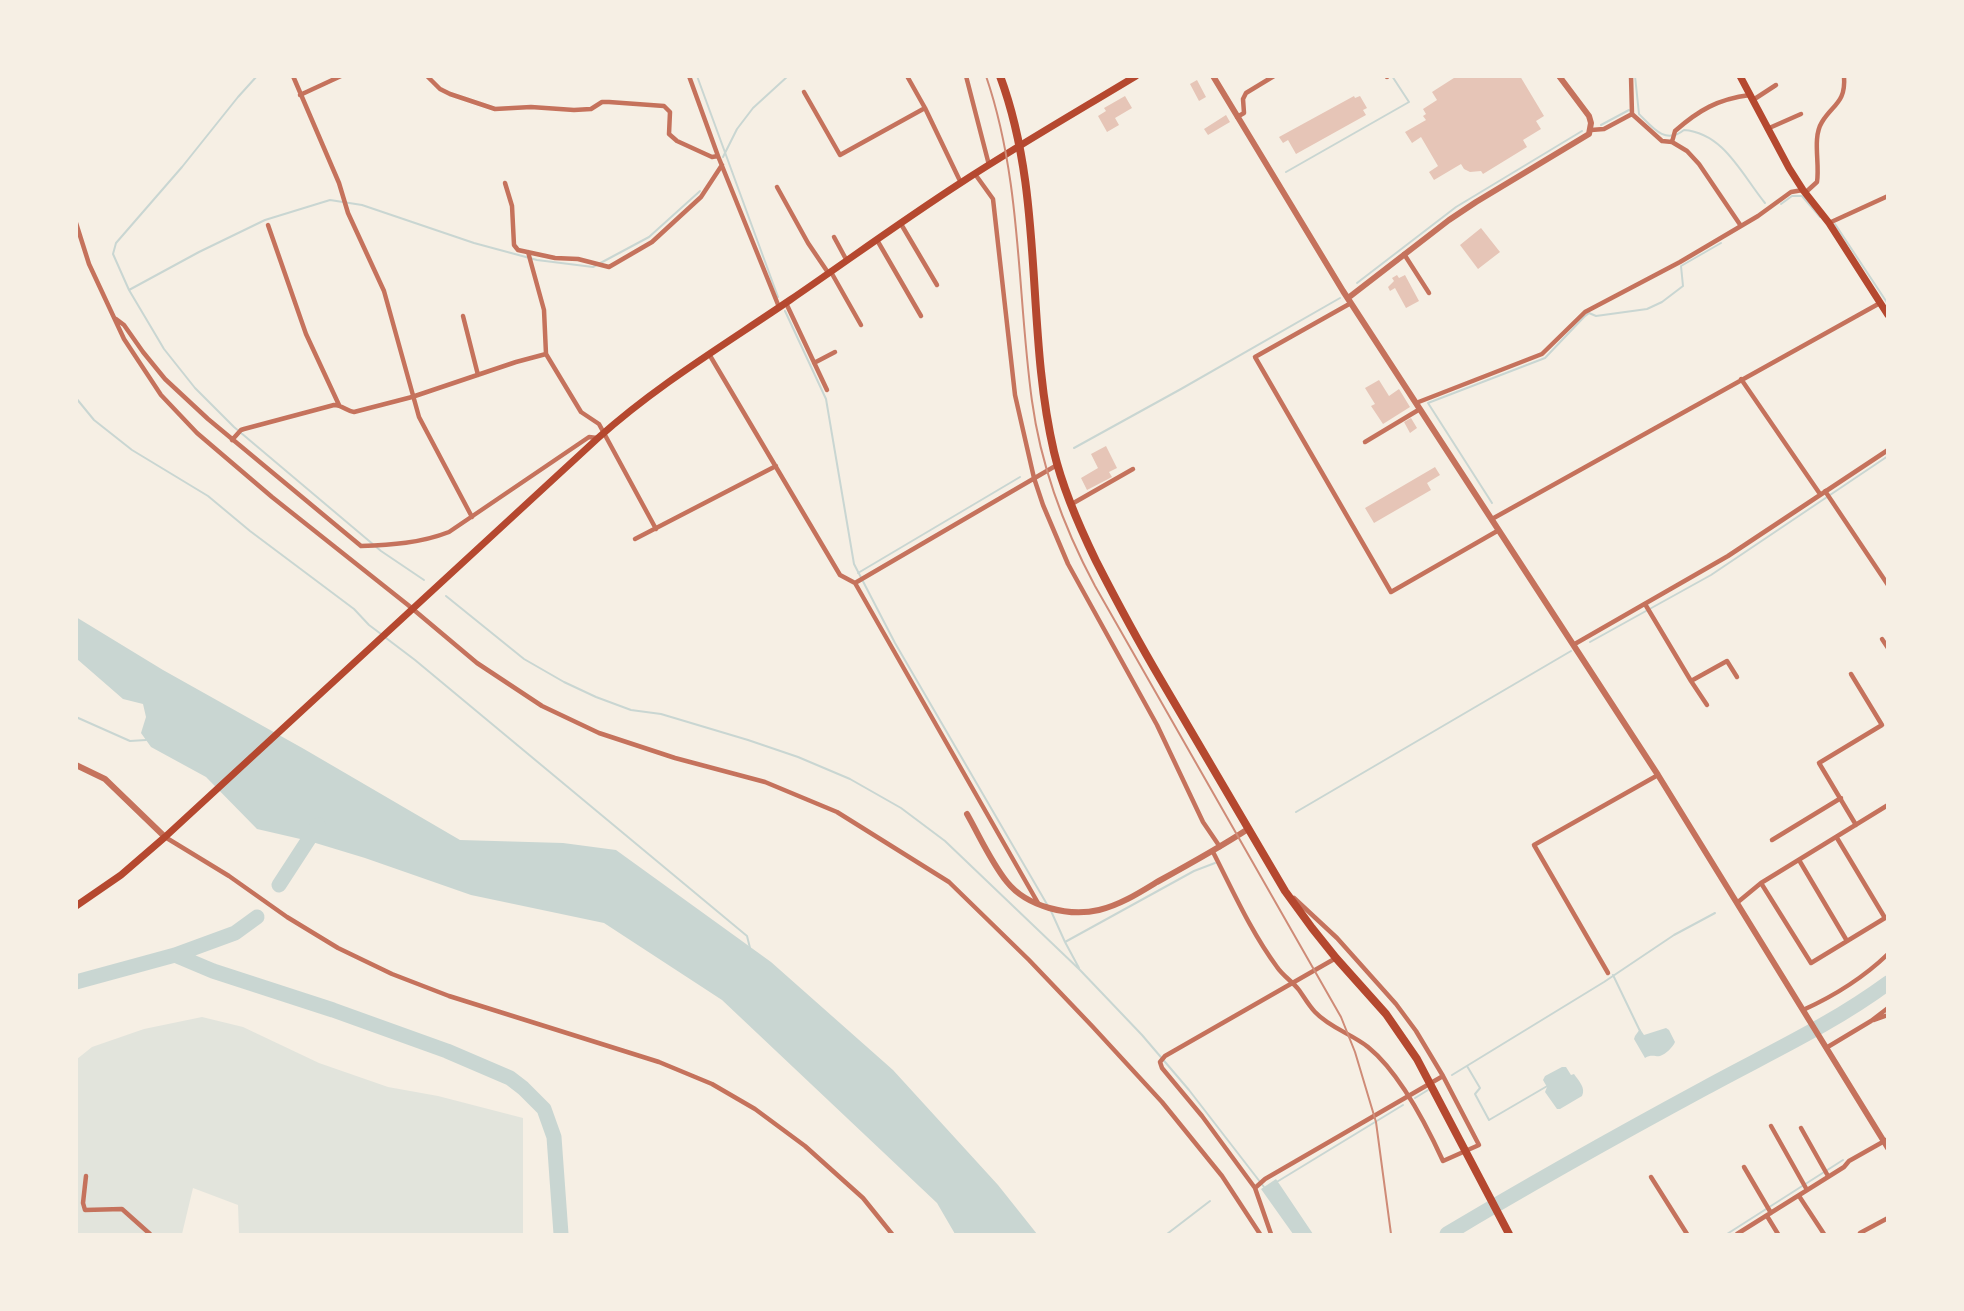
<!DOCTYPE html>
<style>
body{margin:0}
#map{position:relative;width:1964px;height:1311px;overflow:hidden;background:#f6efe4;font-family:"Source Sans 3",sans-serif}
canvas{display:block}
.frame{position:absolute;inset:0;border:78px solid #f6efe4;pointer-events:none}
</style>
<div id="map">
<canvas width="1964" height="1311"></canvas>
<div class="frame"></div>
</div>
<script>
const c = document.querySelector('canvas').getContext('2d');
c.lineJoin = 'round';
function paint(path, color) { c.fillStyle = color; c.fill(path, 'evenodd'); }
function strokePath(path, color, width, dash) { c.strokeStyle = color; c.lineWidth = width; c.lineCap = dash ? 'butt' : 'round'; c.setLineDash(dash || []); c.stroke(path); }
paint(new Path2D(`
 M 202,1017 L 243,1027 L 319,1063 L 388,1087 L 438,1096 L 523,1118 L 523,1234 L 239,1234 L 238,1205 L 193,1188 L 182,1234 L 77,1234 L 77,1059 L 92,1047 L 144,1029 Z`), '#e2e4dc');
paint(new Path2D(`
 M 76,617 L 163,670 L 304,749 L 460,840 L 563,843 L 616,850 L 771,962 L 893,1070 L 998,1185 L 1037,1234 L 955,1234 L 937,1203 L 722,1000 L 604,923 L 471,895 L 365,858 L 309,841 L 257,829 L 206,777 L 151,747 L 141,733 L 146,717 L 143,704 L 123,699 L 77,659 Z
 M 1666,1028 L 1669,1030 L 1675,1042 C 1673,1047 1666,1054 1660,1056 C 1653,1057 1652,1054 1645,1058 L 1634,1039 L 1635,1036 L 1640,1029 L 1644,1035 Z
 M 1562,1067 L 1566,1067 L 1571,1075 L 1574,1074 C 1579,1081 1586,1088 1582,1096 L 1560,1109 L 1557,1109 L 1545,1092 L 1547,1087 L 1543,1080 L 1545,1076 Z
 M 1276,1179 L 1313,1234 L 1293,1234 L 1261,1189 Z`), '#c9d6d2');
strokePath(new Path2D(`
 M 257,76 L 238,97 L 182,167 L 116,243 L 113,254 L 129,290 L 164,349 L 195,388 L 234,427 L 381,551 L 424,580
 M 697,76 L 778,297
 M 1635,76 L 1639,114 C 1652,127 1665,145 1684,130 C 1724,133 1742,175 1765,203
 M 1601,125 L 1629,110
 M 723,157 L 737,129 L 753,108 L 788,76
 M 1286,172 L 1409,102 L 1392,76
 M 1781,204 L 1792,196 L 1802,196 L 1820,217
 M 1835,224 L 1888,304
 M 1357,283 L 1456,207 L 1582,131
 M 129,290 L 199,252 L 265,220 L 330,200 L 362,205 L 474,243 L 537,260 L 593,267 L 649,237 L 700,191
 M 785,311 L 826,399 L 854,564 L 895,643 L 1048,906
 M 76,398 L 94,420 L 132,450 L 208,496 L 250,531 L 354,609 L 369,625 L 381,634
 M 1074,448 L 1181,389 L 1340,298
 M 1492,503 L 1428,403 L 1545,358 L 1584,317 L 1589,313 L 1596,316 L 1647,309 L 1662,302 L 1683,286 L 1681,266 L 1721,243
 M 858,573 L 1020,477
 M 446,596 L 524,659 L 564,682 L 596,697 L 631,710 L 661,714 L 748,740 L 798,757 L 850,779 L 901,808 L 945,841 L 1080,970 L 1142,1035 L 1189,1090 L 1264,1187
 M 386,638 L 415,660 L 747,936 L 750,948
 M 1590,642 L 1711,575 L 1888,456
 M 76,717 L 130,741 L 146,740
 M 1296,812 L 1571,651
 M 1051,911 L 1065,942 L 1079,968
 M 1065,942 L 1194,871 L 1215,863
 M 1613,975 L 1640,1031
 M 1467,1066 L 1480,1088 L 1475,1094 L 1489,1120 L 1549,1085
 M 1452,1075 L 1604,982 L 1674,935 L 1715,913
 M 1415,1098 L 1428,1090
 M 1275,1183 L 1403,1105
 M 1167,1234 L 1210,1201
 M 1727,1234 L 1843,1160`), '#c9d6d2', 2);
strokePath(new Path2D(`
 M 279,885 L 318,825
 M 175,955 L 213,971 L 333,1010 L 447,1051 L 510,1078 L 523,1088 L 544,1109 L 554,1137 L 561,1234
 M 76,982 L 175,955 L 235,933 L 257,917
 M 1447,1234 C 1532,1183 1618,1135 1705,1088 C 1767,1054 1831,1025 1888,983`), '#c9d6d2', 15);
paint(new Path2D(`
 M 1457,76 L 1520,76 L 1544,116 L 1536,121 L 1541,129 L 1523,140 L 1527,147 L 1483,174 L 1481,171 L 1470,172 L 1464,169 L 1461,164 L 1434,180 L 1429,172 L 1438,166 L 1421,137 L 1412,143 L 1405,132 L 1426,120 L 1423,116 L 1426,114 L 1423,109 L 1437,100 L 1432,92 Z
 M 1197,80 L 1206,97 L 1199,101 L 1190,84 Z
 M 1125,96 L 1132,108 L 1115,118 L 1119,125 L 1107,132 L 1098,116 L 1106,111 L 1104,108 Z
 M 1354,96 L 1355,98 L 1360,96 L 1367,108 L 1363,110 L 1366,115 L 1296,154 L 1288,140 L 1283,143 L 1279,137 Z
 M 1226,115 L 1230,122 L 1208,135 L 1204,129 Z
 M 1481,228 L 1500,252 L 1478,269 L 1460,245 Z
 M 1397,275 L 1399,278 L 1405,275 L 1419,301 L 1406,308 L 1395,288 L 1390,291 L 1388,287 L 1394,281 L 1392,278 Z
 M 1379,380 L 1389,396 L 1399,389 L 1410,407 L 1383,424 L 1371,406 L 1375,404 L 1365,388 Z
 M 1411,418 L 1417,428 L 1410,433 L 1404,422 Z
 M 1106,446 L 1117,468 L 1109,472 L 1112,477 L 1087,490 L 1081,478 L 1098,468 L 1091,454 Z
 M 1435,467 L 1440,475 L 1427,483 L 1431,490 L 1374,523 L 1365,508 Z`), '#e6c5b7');
strokePath(new Path2D(`
 M 293,76 L 339,183 L 348,213 L 384,291 L 419,417 L 472,517
 M 427,76 L 440,89 L 450,94 L 495,109 L 531,107 L 574,110 L 591,109 L 602,102 L 609,102 L 664,106 L 670,112 L 669,134 L 677,141 L 712,157 L 718,156 L 779,307
 M 689,76 L 718,156
 M 907,76 L 925,108 L 961,183
 M 966,76 L 989,165
 M 1387,76 L 1387,77
 M 1631,76 L 1632,114 L 1662,141 L 1672,142 L 1687,151 L 1699,164 L 1741,226
 M 804,92 L 840,155 L 925,108
 M 300,95 L 341,76
 M 1753,100 L 1776,85
 M 1237,117 L 1244,113 L 1243,99 L 1246,93 L 1274,76
 M 1767,129 L 1801,114
 M 1591,130 L 1604,129 L 1632,114
 M 1672,142 L 1675,131 C 1699,110 1718,99 1750,95
 M 975,174 L 993,199 L 1015,395 L 1034,478 L 1043,505 L 1068,564 L 1157,725 L 1203,822 L 1220,847
 M 505,183 L 512,206 L 514,245 L 518,250 L 555,258 L 578,259 L 609,267 L 652,242 L 701,197 L 722,165
 M 777,187 L 808,243 L 829,274
 M 1806,192 L 1817,182 C 1820,163 1812,138 1822,122 C 1833,104 1846,103 1844,76
 M 76,223 L 89,264 L 124,339 L 161,395 L 197,433 L 272,497 L 408,605 L 477,663 L 542,706 L 599,733 L 675,758 L 765,782 L 837,812 L 949,882 L 1029,960 L 1092,1026 L 1162,1102 L 1222,1176 L 1260,1234
 M 1829,223 L 1888,196
 M 901,224 L 937,285
 M 268,225 L 306,334 L 339,405
 M 834,237 L 847,261
 M 877,240 L 921,316
 M 528,252 L 544,310 L 546,354
 M 1404,254 L 1429,293
 M 831,272 L 861,325
 M 786,303 L 827,390
 M 1351,303 L 1255,357 L 1391,592 L 1499,530
 M 463,316 L 478,375
 M 116,319 L 124,325 L 143,352 L 165,379 L 208,419 L 361,546 C 391,545 421,543 449,532 L 589,437 L 597,438
 M 709,354 L 840,575 L 855,583 L 1038,903
 M 814,363 L 835,352
 M 1741,379 L 1820,494
 M 1416,403 L 1542,354 L 1585,312 L 1680,262 L 1758,216 L 1791,192 L 1803,190
 M 232,440 L 241,430 L 244,429 L 334,405 C 342,405 347,411 354,412 L 412,397 L 516,362 L 546,354 L 581,412 L 599,424 L 656,529
 M 1365,442 L 1420,409
 M 1825,491 L 1888,585
 M 1070,505 L 1133,469
 M 1492,519 L 1880,303
 M 635,539 L 776,466
 M 855,583 L 1057,465
 M 1645,604 L 1691,681
 M 1882,639 L 1888,648
 M 1573,645 L 1728,556 L 1888,450
 M 1851,674 L 1882,725 L 1819,763 L 1856,825
 M 1707,705 L 1691,681 L 1727,661 L 1737,677
 M 165,837 L 229,876 L 287,917 L 338,948 L 392,974 L 449,996 L 659,1062 L 712,1084 L 755,1109 L 805,1146 L 863,1198 L 892,1234
 M 1772,840 L 1841,798
 M 1213,852 C 1233,891 1251,932 1277,967 C 1283,976 1293,982 1299,990 C 1304,997 1309,1006 1315,1012 C 1330,1028 1352,1034 1368,1047 C 1400,1073 1426,1124 1443,1161 L 1479,1145 L 1443,1076 L 1416,1031 L 1396,1004 L 1337,938 L 1294,898
 M 1799,860 L 1847,941
 M 1761,883 L 1811,963 L 1885,918 L 1837,838
 M 1738,902 L 1761,883 L 1888,805
 M 1608,973 L 1534,845 L 1658,775
 M 1803,1010 C 1834,996 1863,978 1888,954
 M 1874,1020 L 1888,1015
 M 1826,1048 L 1871,1021 L 1888,1008
 M 1771,1126 L 1807,1190
 M 1801,1128 L 1828,1176
 M 1744,1167 L 1771,1213
 M 86,1176 L 83,1203 L 85,1210 L 122,1209 L 150,1234
 M 1651,1177 L 1687,1234
 M 1255,1188 L 1265,1179 L 1443,1076
 M 1799,1196 L 1824,1234
 M 1767,1216 L 1778,1234
 M 1860,1233 L 1888,1218
 M 1271,1234 L 1255,1188 L 1202,1116 L 1162,1068 L 1160,1062 L 1165,1056 L 1336,958
 M 1737,1234 L 1844,1167 L 1849,1161 L 1888,1139`), '#c5725c', 4.5);
strokePath(new Path2D(`
 M 1213,76 L 1343,291 L 1658,775 L 1888,1148
 M 1348,298 L 1449,220 L 1476,202 L 1589,134 L 1591,123 L 1589,116 L 1559,76
 M 76,765 L 105,779 L 165,837
 M 967,814 C 980,837 991,862 1007,882 C 1027,907 1069,917 1099,910 C 1120,905 1139,893 1157,882 C 1188,865 1219,848 1248,829`), '#c5725c', 6);
strokePath(new Path2D(`
 M 1740,76 L 1789,168 L 1803,190 L 1829,223 L 1888,315
 M 76,906 L 121,875 L 165,837 L 598,438 C 657,385 724,345 790,300 C 847,261 903,220 962,182 C 1019,145 1078,111 1136,76`), '#b5482f', 7);
strokePath(new Path2D(`
 M 1000,76 C 1045,197 1025,328 1054,452 C 1063,490 1079,526 1096,561 C 1117,602 1138,641 1161,680 C 1202,751 1244,821 1285,891 L 1312,928 L 1336,958 L 1386,1014 L 1417,1059 L 1509,1234`), '#b5482f', 8);
strokePath(new Path2D(`
 M 986,76 C 1022,181 1017,293 1032,401 C 1041,467 1064,528 1095,586 L 1341,1017 L 1355,1052 L 1376,1122 L 1391,1234`), '#cf8b77', 2);
</script>
